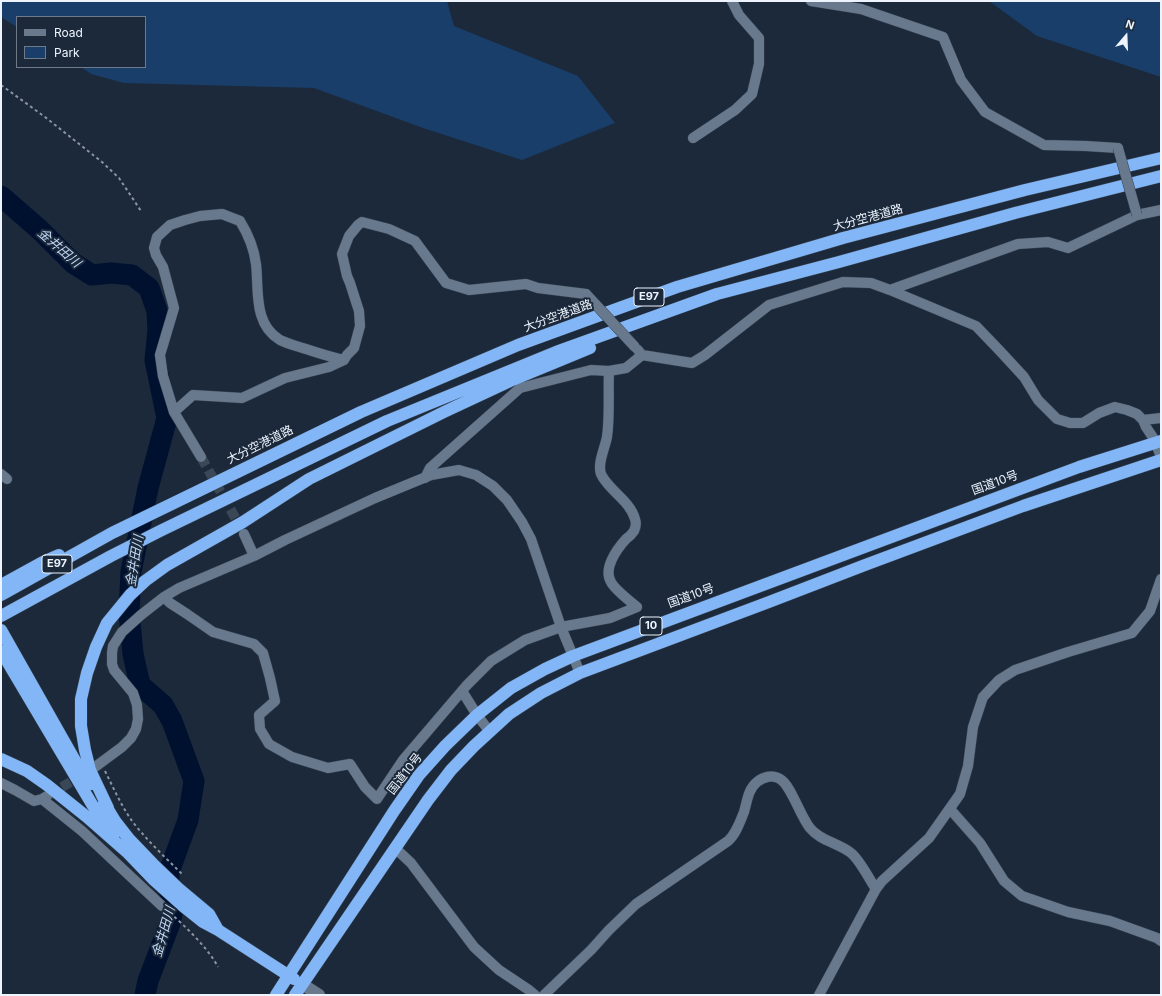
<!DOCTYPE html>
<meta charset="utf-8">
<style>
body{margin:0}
#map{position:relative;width:1162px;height:996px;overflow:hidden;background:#1b293a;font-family:Inter,sans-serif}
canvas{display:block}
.frame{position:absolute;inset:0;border:2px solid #edf4fe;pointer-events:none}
.legend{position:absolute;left:16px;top:16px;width:130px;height:52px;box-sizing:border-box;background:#1b293a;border:1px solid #6f7a88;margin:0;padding:5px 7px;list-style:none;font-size:12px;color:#edf4fe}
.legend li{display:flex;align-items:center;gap:8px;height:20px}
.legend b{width:20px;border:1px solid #6f7a88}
.north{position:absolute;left:1106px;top:16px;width:40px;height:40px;-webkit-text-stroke:3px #1b293a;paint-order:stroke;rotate:19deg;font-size:11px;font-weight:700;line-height:16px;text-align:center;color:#edf4fe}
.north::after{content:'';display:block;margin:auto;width:14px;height:18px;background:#edf4fe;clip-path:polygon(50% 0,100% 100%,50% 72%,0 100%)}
</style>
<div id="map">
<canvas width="1162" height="996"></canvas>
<div class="frame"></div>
<ul class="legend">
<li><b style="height:5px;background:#69798d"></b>Road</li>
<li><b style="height:11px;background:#193e69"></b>Park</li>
</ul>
<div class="north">N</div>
</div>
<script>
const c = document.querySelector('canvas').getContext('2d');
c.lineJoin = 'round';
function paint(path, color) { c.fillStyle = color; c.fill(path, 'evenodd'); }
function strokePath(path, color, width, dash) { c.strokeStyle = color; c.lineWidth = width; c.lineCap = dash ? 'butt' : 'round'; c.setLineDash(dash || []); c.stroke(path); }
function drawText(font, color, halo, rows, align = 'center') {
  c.font = font + ' Inter,"Noto Sans JP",sans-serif'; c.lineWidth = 4; c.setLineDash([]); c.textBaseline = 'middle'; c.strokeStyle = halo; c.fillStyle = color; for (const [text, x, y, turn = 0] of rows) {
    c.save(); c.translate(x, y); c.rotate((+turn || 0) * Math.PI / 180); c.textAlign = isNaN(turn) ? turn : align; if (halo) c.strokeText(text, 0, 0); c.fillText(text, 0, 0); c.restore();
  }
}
paint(new Path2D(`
 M 1,1 L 447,1 L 454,26 L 578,76 L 615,123 L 522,160 L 423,128 L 314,88 L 124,83 L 91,74 L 81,67 L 145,67 L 145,17 L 17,17 L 17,27 L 1,17 Z
 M 989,1 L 1161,1 L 1161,77 L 1037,36 Z`), '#193e69');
strokePath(new Path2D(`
 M 1,196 L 40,230 L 73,263 L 92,275 L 111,273 L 132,275 L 149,288 L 157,311 L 158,330 L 155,360 L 167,418 L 148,488 L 131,572 L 129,613 L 133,654 L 140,685 L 163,705 L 172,721 L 194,781 L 188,820 L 169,872 L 169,890 L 174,905 L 170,923 L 148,981 L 145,995`), '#00102f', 21);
strokePath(new Path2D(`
 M 201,457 L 242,530
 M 49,795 L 82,775`), '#3a4757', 10, [10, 5]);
const street = new Path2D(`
 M 811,1 L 861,9 L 943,37 L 961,80 L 985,112 L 1044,145 L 1086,146 L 1118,148
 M 693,138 L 735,110 L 752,94 L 759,64 L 759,38 L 739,15 L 732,1
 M 890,290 L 1018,244 L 1048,242 L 1068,248 L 1137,215 L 1161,210
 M 638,350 L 642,355 L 692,363 L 705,355 L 769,305 L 843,282 L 871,283 L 890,290 L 976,326 L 1000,351 L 1024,377 L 1038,400 L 1057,419 L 1070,423 L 1083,423 L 1099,413 L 1115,407 L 1127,410 L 1137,414 L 1143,420 L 1146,427 L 1156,442
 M 174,412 L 193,395 L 242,398 L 285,378 L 329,367 L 344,360 L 347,355 L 354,348 L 360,326 L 359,311 L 350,283 L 347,276 L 342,254 L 349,236 L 358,225 L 362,222 L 389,229 L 415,241 L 446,283 L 469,290 L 526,284 L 538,288 L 586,294
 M 1143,420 L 1161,418
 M 201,457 L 174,412 L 163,376 L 160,355 L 174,308 L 163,267 L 156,255 L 154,248 L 157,237 L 170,225 L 185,220 L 200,216 L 222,214 L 240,221 C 248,234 254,248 256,264 C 259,290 253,324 280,340 C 288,344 297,346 306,349 C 318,353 331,357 344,360
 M 1,474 L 7,479
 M 425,478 L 430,468 L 520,388 L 591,370 L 609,371
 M 244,534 L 254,556
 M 164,597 L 170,603 L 187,614 L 213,632 L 254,644 L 263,653 L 270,678 L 275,701 L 259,715 L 260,729 L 269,744 L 292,757 L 328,768 L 350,764 L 365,787 L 377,799 L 403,760 L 467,685 L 491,661 L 525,640 L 561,627 L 610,618 L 637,607 C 630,601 615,590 611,582 C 603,569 616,550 626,539 C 629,537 632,534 634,531 C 636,527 636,522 635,519 C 630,501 611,492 602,476 C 596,466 605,448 607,437 C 610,416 608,393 609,371 L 626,368 L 642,355
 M 462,691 L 477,715 L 490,732
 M 95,767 L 122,747 L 131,738 L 136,729 L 138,719 L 137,705 L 133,693 L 114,670 L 112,664 L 112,653 L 113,646 L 122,632 L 141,615 L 164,597 L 179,588 L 254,556 L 285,540 L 375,498 L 431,475 L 459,470 L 476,475 L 493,486 L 507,500 L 522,522 L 531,539 L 561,627 L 580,673
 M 1,783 L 15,790 L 34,801 L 42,799 L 47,796
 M 42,799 L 82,831 L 162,906
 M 950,809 L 980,843 L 1004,881 L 1022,896 L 1068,912 L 1110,921 L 1157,938 L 1161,941
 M 395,848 L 411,863 L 474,947 L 499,970 L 529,990 L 535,995
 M 544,995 L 591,950 L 609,930 L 636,904 L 728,841 C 736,834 740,822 744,812 C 747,802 748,789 757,782 C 763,777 773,774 780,779 C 791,785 800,816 810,828 C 820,841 839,843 851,853 C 860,860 869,879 876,889
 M 819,995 L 876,889 L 882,881 L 929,838 L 960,794 L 968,766 L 973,727 L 983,697 L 999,680 L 1015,670 L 1068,652 L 1132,633 L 1150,611 L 1161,579`);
const secondary = new Path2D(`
 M 1156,442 L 1161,454
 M 302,984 L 319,995`);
const highway = new Path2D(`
 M 1,585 L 43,562 L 59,555
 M 1,595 L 112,533 L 361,412 L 518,345 L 677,287 L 843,238 L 1025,190 L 1161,158
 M 1,616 L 111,556 L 160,531 L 387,421 L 556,352 L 717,294 L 839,262 L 1015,213 L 1161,176
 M 1,630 L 82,773 L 91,784
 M 1,651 L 93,806 L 114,834
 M 1,759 L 27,771 L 47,785 L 87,817 L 128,853 L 154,880 L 183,906 L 203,922 L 218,930 L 294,979
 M 104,803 L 115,821 L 129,839 L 153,864 L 178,888 L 209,914 L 218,930
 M 108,808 L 90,770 L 85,750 L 81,726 L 81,699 L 87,673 L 96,647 L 107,623 L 130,595 L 145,581 L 167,565 L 243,522 L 309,479 L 444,412 L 510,381 L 590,348
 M 276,995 L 394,811 L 419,775 L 445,746 L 477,715 L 511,688 L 545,669 L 573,656 L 1079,467 L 1161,441
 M 295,995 L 428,800 L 451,770 L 474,746 L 509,714 L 541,693 L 580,673 L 769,602 L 865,565 L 1023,506 L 1161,460`);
strokePath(street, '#384352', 11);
strokePath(secondary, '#384352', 13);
strokePath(highway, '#384352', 13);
strokePath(new Path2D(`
 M 1,85 L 45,117 L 102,162 L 119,178 L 141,211
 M 105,771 C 113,787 120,803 130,818 C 144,838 165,857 183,875
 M 170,913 C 186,927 208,948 218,967`), '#8a94a1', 2, [3, 3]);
strokePath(street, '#69798d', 10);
strokePath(secondary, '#69798d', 12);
strokePath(highway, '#82b6f6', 12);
const streetBridge = new Path2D(`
 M 1118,148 L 1137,215
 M 586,294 L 635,347`);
strokePath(streetBridge, '#384352', 11, []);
strokePath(streetBridge, '#69798d', 10);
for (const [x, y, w] of [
 [649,297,30],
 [57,564,30],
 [651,626,22]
]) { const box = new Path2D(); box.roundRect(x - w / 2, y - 9, w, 18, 3); c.fillStyle = '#1b293a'; c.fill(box); strokePath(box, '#edf4fe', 1); }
drawText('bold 11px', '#edf4fe', null, [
 ["E97",649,297],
 ["E97",57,564],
 ["10",651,626]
]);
drawText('12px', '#edf4fe', '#1b293a', [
 ["大分空港道路",868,218,-15],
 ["大分空港道路",558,316,-20],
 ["大分空港道路",260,445,-26],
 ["国道10号",995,483,-20],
 ["国道10号",691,596,-20],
 ["国道10号",405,774,-52]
]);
drawText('italic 13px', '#c2d9f6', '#1b293a', [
 ["金井田川",59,248,41],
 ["金井田川",135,561,-81],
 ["金井田川",164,932,-74]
]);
</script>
